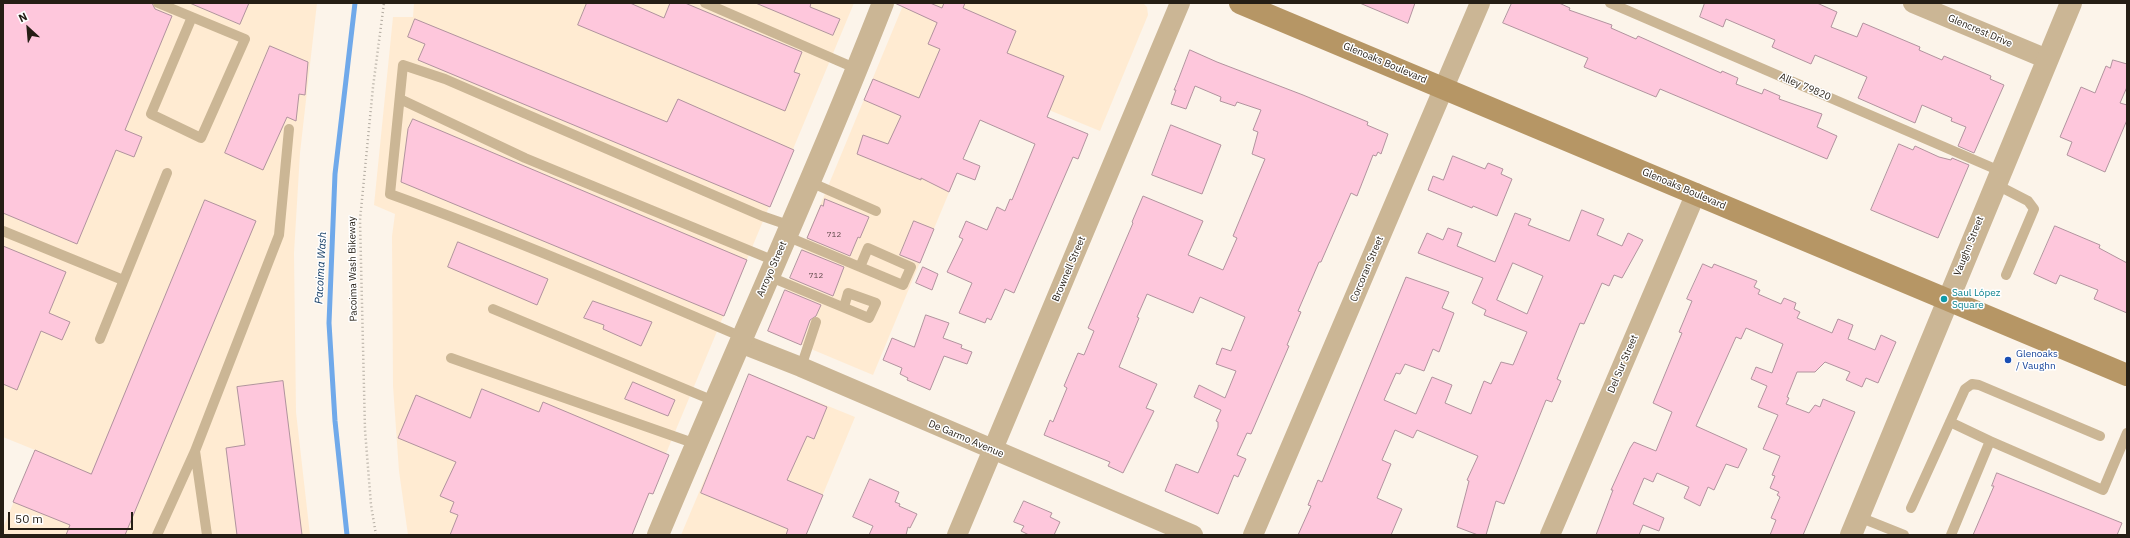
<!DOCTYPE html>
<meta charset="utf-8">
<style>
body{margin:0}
#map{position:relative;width:2130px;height:538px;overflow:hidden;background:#fcf4ea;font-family:"IBM Plex Sans",sans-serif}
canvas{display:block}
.frame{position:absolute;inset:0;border:4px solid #251e15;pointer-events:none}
.north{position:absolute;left:8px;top:8px;width:40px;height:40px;-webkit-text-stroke:3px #fff;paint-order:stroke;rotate:334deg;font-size:11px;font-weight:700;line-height:16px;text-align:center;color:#251e15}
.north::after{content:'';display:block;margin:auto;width:14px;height:18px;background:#251e15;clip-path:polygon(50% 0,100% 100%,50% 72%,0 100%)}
.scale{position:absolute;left:8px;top:512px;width:125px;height:18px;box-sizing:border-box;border:2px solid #251e15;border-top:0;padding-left:5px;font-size:12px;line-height:14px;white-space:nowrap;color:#251e15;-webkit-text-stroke:3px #fff;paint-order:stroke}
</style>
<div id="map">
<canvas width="2130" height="538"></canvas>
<div class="frame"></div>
<div class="north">N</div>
<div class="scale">50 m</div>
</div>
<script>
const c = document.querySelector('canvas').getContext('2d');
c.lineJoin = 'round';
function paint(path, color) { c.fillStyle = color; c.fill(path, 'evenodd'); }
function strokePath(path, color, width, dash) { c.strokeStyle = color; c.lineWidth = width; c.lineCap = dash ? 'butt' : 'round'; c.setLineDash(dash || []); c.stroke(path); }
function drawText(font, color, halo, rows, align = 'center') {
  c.font = font + ' "IBM Plex Sans",sans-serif'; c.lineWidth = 3; c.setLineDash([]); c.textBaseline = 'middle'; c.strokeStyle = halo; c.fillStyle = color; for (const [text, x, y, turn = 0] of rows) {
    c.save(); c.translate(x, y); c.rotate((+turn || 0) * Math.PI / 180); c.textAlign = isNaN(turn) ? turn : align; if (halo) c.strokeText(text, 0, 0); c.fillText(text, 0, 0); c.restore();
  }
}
paint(new Path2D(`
 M 3,3 L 317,3 L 300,153 L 294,253 L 296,412 L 310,535 L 3,535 L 3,528 L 35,450 L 3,437 Z
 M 414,3 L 854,3 L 632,535 L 408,535 L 399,471 L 393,386 L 392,236 L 395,214 L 374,205 L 393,17 L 413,17 Z
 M 904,3 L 1143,3 L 1147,7 L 1148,15 L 1100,131 L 993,87 L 873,375 L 768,331 Z
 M 749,374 L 855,417 L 806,535 L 681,535 Z`), '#ffebd2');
strokePath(new Path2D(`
 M 347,535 L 335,421 L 329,323 L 335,174 L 355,3`), '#70a9ea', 5);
const building = new Path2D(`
 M 3,3 L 152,3 L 155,9 L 172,16 L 125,130 L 142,137 L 134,157 L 116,150 L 77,244 L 3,213 Z
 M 190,3 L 249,3 L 240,24 Z
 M 587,3 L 630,3 L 664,18 L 670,3 L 685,3 L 802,52 L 794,72 L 800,74 L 785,111 L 578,25 Z
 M 756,3 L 811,3 L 810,7 L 840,19 L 833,35 Z
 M 895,3 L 930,3 L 942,8 L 944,3 L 965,3 L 963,8 L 1016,31 L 1007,53 L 1064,76 L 1047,117 L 1088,134 L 1078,159 L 1073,157 L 1014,293 L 1005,289 L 991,320 L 987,318 L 985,323 L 959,313 L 972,283 L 947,272 L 963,239 L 959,237 L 966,221 L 987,230 L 997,207 L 1005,211 L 1010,199 L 1012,200 L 1035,144 L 980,120 L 963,159 L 980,166 L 975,180 L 957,173 L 949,192 L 921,178 L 921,180 L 857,154 L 863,135 L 888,144 L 901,116 L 864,100 L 873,79 L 919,98 L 940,49 L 928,44 L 937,23 Z
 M 1360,3 L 1415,3 L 1408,23 Z
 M 1512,3 L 1559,3 L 1570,8 L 1569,10 L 1612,25 L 1611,28 L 1636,39 L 1638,36 L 1721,73 L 1722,71 L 1738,78 L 1736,84 L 1762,94 L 1764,89 L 1780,96 L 1779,99 L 1822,114 L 1817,127 L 1837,136 L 1827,159 L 1660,89 L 1656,97 L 1584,67 L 1588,58 L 1503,23 Z
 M 1705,3 L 1817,3 L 1837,12 L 1831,27 L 1857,37 L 1863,23 L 1920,47 L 1919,50 L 1942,60 L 1944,56 L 1991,76 L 1990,79 L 2004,85 L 1974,153 L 1958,146 L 1966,127 L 1951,121 L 1952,118 L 1922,105 L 1915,123 L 1858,98 L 1867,77 L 1815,55 L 1811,64 L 1772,47 L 1775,40 L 1726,19 L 1723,27 L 1700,17 Z
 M 415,19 L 667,122 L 678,99 L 794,150 L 770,207 L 418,60 L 425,44 L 408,37 Z
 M 270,46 L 308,62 L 305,95 L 299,94 L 296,121 L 287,117 L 263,170 L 225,153 Z
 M 1190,50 L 1217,62 L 1303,95 L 1368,122 L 1367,125 L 1388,134 L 1381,154 L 1378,152 L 1376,156 L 1373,155 L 1357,196 L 1351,193 L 1321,262 L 1319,262 L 1298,311 L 1301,312 L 1287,345 L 1289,346 L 1251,434 L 1247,433 L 1237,455 L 1246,459 L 1238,477 L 1234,475 L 1218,514 L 1165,491 L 1176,464 L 1198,473 L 1218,427 L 1218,422 L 1216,421 L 1221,410 L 1194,397 L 1199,385 L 1225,398 L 1236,371 L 1216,364 L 1222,348 L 1231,351 L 1245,317 L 1200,297 L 1193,313 L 1147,294 L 1137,317 L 1139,318 L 1119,367 L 1157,384 L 1146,408 L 1154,411 L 1123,473 L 1108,466 L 1110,462 L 1044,435 L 1050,420 L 1053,422 L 1067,388 L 1064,386 L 1078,353 L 1084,355 L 1094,331 L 1088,328 L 1133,223 L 1132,222 L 1143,196 L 1203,221 L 1188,255 L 1223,270 L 1237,238 L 1233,236 L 1265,159 L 1252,154 L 1258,132 L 1253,130 L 1261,110 L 1237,102 L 1235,106 L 1220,101 L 1221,97 L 1195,86 L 1186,109 L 1171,104 L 1176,90 L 1174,90 L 1177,83 Z
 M 2113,60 L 2127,64 L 2127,87 L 2120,103 L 2127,105 L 2127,120 L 2105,172 L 2067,155 L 2072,142 L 2060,137 L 2081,87 L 2095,93 L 2106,66 L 2110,68 Z
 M 413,119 L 747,260 L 724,316 L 401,182 L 408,129 Z
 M 1171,125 L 1221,145 L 1202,194 L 1152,175 Z
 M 1899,144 L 1913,150 L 1915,146 L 1939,157 L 1951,160 L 1952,158 L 1969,165 L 1938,238 L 1871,210 Z
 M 1453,156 L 1485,169 L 1488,163 L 1503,169 L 1501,174 L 1512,179 L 1497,216 L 1473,206 L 1472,208 L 1428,190 L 1433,176 L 1443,180 Z
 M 825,199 L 869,217 L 860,238 L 858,237 L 850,256 L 807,238 L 821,205 L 823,206 Z
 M 205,200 L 256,221 L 125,535 L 66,535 L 70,525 L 13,502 L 35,450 L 91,474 Z
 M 1582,210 L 1604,219 L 1597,235 L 1622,246 L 1628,233 L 1643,240 L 1622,278 L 1614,275 L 1609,286 L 1602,283 L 1584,324 L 1580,323 L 1557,379 L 1561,381 L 1552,402 L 1546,400 L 1504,504 L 1496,501 L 1486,535 L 1478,535 L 1457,527 L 1469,481 L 1467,480 L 1478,456 L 1417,430 L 1413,438 L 1395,430 L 1382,460 L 1391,464 L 1377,498 L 1402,509 L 1391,535 L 1298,535 L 1311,506 L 1308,505 L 1318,480 L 1322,482 L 1406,277 L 1449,292 L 1442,308 L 1454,313 L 1439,352 L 1433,349 L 1424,371 L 1405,364 L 1400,374 L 1396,373 L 1384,400 L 1416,414 L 1432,377 L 1452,385 L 1445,403 L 1471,414 L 1484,381 L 1491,384 L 1501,362 L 1513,365 L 1527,332 L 1484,315 L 1486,310 L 1472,303 L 1483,278 L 1418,253 L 1427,233 L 1443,240 L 1448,228 L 1462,233 L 1457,246 L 1495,262 L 1515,213 L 1531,219 L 1528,225 L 1569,241 ZM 1513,263 L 1543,276 L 1527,314 L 1497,300 Z
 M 914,221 L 934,229 L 920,263 L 900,255 Z
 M 2055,226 L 2100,245 L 2099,248 L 2127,263 L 2127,313 L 2094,299 L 2098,290 L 2060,275 L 2056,284 L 2034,274 Z
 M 458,242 L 548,279 L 537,305 L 448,267 Z
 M 3,246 L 66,272 L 49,313 L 70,322 L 62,340 L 41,331 L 17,390 L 3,384 Z
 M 802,250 L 844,267 L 833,296 L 790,278 Z
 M 1703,264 L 1712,268 L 1714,264 L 1757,281 L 1754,287 L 1760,290 L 1758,294 L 1781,304 L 1784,298 L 1796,303 L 1794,309 L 1800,312 L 1797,318 L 1832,333 L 1838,319 L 1853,325 L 1848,339 L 1875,350 L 1881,335 L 1896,342 L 1878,383 L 1866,378 L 1862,387 L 1846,380 L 1850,372 L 1825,362 L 1815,372 L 1797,372 L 1787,397 L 1789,398 L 1786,404 L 1809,413 L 1815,405 L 1820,407 L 1823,399 L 1855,412 L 1803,535 L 1770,535 L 1776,520 L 1771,518 L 1780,497 L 1777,495 L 1779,492 L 1770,488 L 1775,476 L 1772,475 L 1780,456 L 1763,449 L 1778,415 L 1758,407 L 1767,386 L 1751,379 L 1756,367 L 1772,373 L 1783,344 L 1746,328 L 1741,339 L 1736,337 L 1696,426 L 1747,449 L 1738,468 L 1726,464 L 1714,490 L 1708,487 L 1700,506 L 1684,498 L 1689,487 L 1657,473 L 1653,482 L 1644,478 L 1633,504 L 1664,518 L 1659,531 L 1643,525 L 1639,535 L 1596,535 L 1613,490 L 1611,490 L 1630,448 L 1634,442 L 1656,451 L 1672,412 L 1653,403 L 1682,333 L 1679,332 L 1692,301 L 1687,299 Z
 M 923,267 L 938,274 L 932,290 L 916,283 Z
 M 785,290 L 821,305 L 816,316 L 810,320 L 801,345 L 768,331 Z
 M 593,301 L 652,322 L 641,346 L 603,329 L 604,325 L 584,318 Z
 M 926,315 L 949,323 L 943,338 L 962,345 L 961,348 L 972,352 L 967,364 L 944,356 L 930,390 L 907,380 L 908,378 L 900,374 L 902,368 L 883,360 L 892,338 L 914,347 Z
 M 749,374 L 827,407 L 814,439 L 807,436 L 787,480 L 823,495 L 806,535 L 786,535 L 788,529 L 701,493 Z
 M 283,381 L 302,535 L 237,535 L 226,448 L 245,445 L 237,387 Z
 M 633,382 L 675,400 L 668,416 L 625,399 Z
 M 482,389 L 539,412 L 543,402 L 669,455 L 653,494 L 649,493 L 632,535 L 450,535 L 458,515 L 450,512 L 454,502 L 440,496 L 456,462 L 398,438 L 416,395 L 470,418 Z
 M 1997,473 L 2122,523 L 2117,535 L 1973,535 L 1994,486 L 1992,486 Z
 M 870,479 L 899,492 L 895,502 L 900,504 L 899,506 L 917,514 L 910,528 L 908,527 L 906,535 L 869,535 L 873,526 L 853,517 Z
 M 1024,501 L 1052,513 L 1050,517 L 1060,522 L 1054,535 L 1029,535 L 1021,531 L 1024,526 L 1014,522 Z`);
paint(building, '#fec7dc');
strokePath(building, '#b1939e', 1);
strokePath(new Path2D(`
 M 376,535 L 371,505 L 365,430 L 360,220 L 373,87 L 384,3`), '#b2aba1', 2.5, [1, 3]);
strokePath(new Path2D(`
 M 158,3 L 245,39 L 201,138 L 151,114 L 192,17
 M 705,3 L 857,69
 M 1610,3 L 2000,171
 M 400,99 L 525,158 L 775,261
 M 810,182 L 876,211
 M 1995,184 L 2028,201 L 2034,209 L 2006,275
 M 3,231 L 123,280
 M 786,236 C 825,252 864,269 903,285 L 911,267 L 868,248 L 860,267
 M 768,276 L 869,318 L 876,303 L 848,293 L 844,307
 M 493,309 L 714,401
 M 742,337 C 626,287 509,237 390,194 L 403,65 L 445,79 L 762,216 L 791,226
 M 100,339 L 167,173
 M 451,358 L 696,444
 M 801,367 L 816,322
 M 1950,422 L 1990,441
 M 1911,508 L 1965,389 L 1972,384 L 1979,385 L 2100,436
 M 1859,517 L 1904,535
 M 157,535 L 195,451
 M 207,535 L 195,451 L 279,235 L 289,129
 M 1951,535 L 1990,441 L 2103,490 L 2127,433`), '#cbb695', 10);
strokePath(new Path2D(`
 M 1913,3 L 2047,59
 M 740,343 L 801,367 L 1193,535
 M 957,535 L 1180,3
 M 1253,535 L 1480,3
 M 1550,535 L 1696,193`), '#cbb695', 20);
strokePath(new Path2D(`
 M 658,535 C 732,357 813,182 883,3
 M 1851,535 L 2071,3`), '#cbb695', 22);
strokePath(new Path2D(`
 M 1240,3 L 2127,375`), '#b69665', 22);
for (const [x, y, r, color] of [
 [1944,299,4,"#0f9aa8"],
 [2008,360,4,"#1a4fb4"]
]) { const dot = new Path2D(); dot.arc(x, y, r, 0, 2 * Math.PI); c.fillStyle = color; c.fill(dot); strokePath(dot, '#fff', 1.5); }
drawText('8px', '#5b4847', null, [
 ["712",834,235],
 ["712",816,276]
]);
drawText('10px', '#251e15', '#fff', [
 ["Glencrest Drive",1980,31,23],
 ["Glenoaks Boulevard",1385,63,23],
 ["Alley 79820",1805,87,23],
 ["Glenoaks Boulevard",1684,189,23],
 ["Vaughn Street",1969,246,-68],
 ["Pacoima Wash Bikeway",353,269,-91],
 ["Arroyo Street",772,269,-66],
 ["Brownell Street",1069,269,-67],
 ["Corcoran Street",1367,269,-67],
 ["Del Sur Street",1623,364,-67],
 ["De Garmo Avenue",966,439,23]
]);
drawText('10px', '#0d838f', '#fff', [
 ["Saul López",1952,293],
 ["Square",1952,305]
], 'left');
drawText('10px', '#164399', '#fff', [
 ["Glenoaks",2016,354],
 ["/ Vaughn",2016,366]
], 'left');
drawText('italic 11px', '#0f3861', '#fff', [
 ["Pacoima Wash",321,268,-87]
]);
</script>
